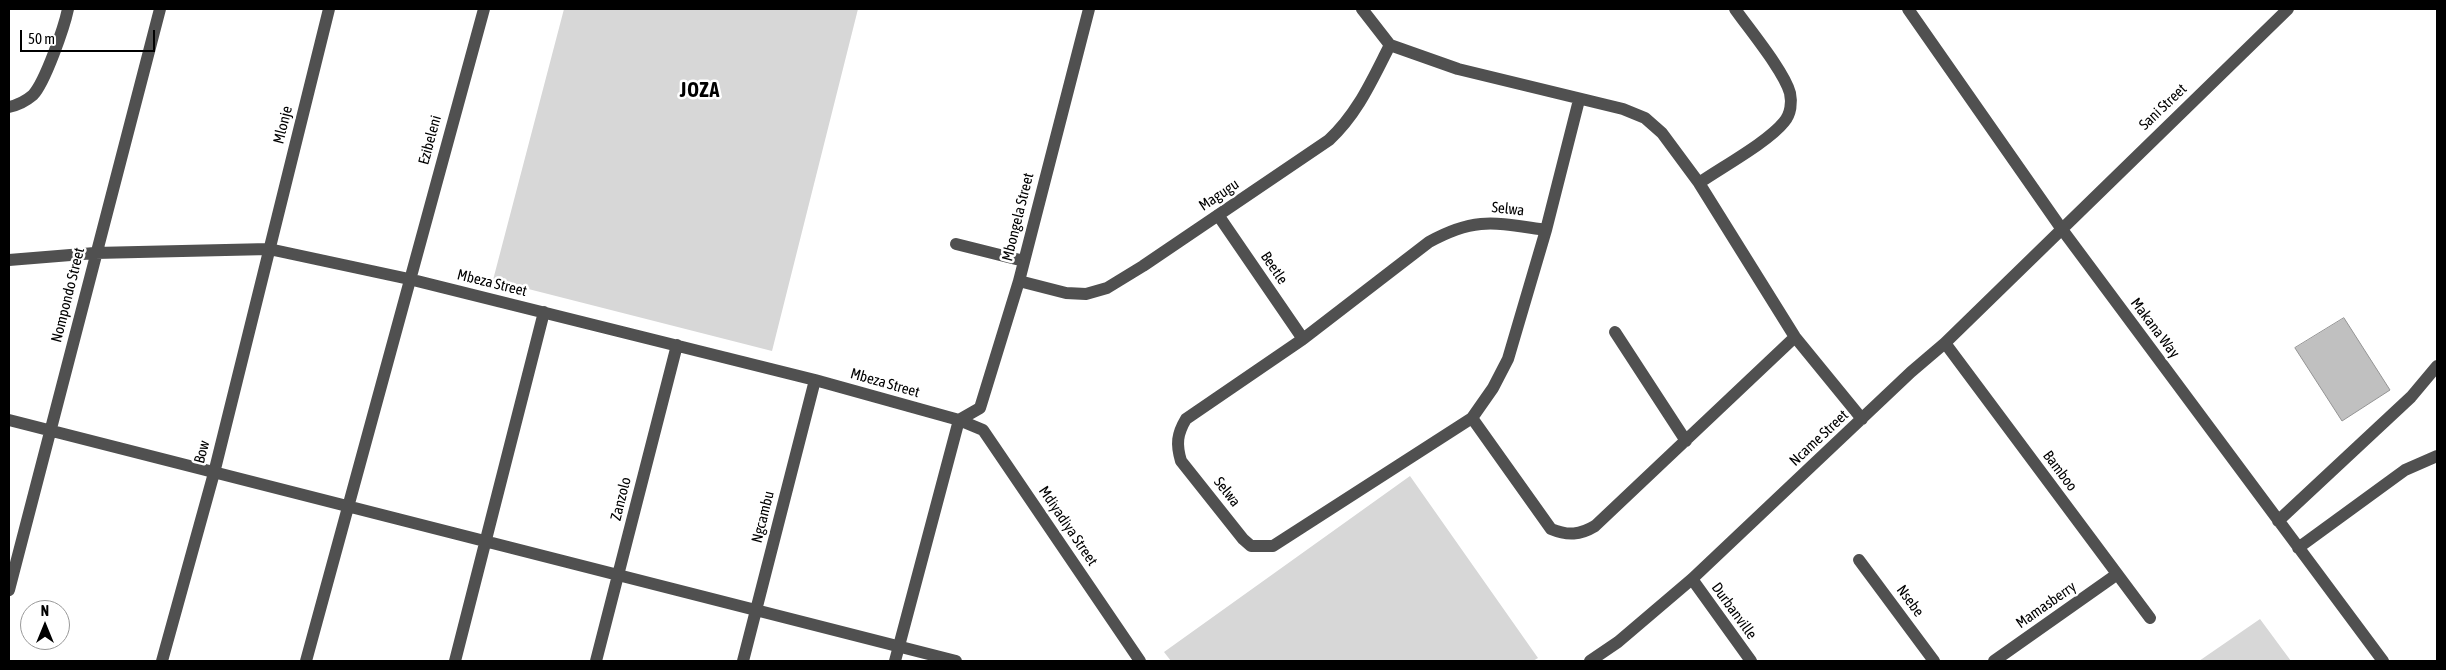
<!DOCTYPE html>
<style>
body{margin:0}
#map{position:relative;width:2446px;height:670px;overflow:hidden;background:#fff;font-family:"Asap Condensed",sans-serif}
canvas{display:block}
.frame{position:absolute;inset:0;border:10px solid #000;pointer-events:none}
.north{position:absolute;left:20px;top:600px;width:50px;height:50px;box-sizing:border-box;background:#fff;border:1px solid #999;border-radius:50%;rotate:0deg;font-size:14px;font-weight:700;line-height:20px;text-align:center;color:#000}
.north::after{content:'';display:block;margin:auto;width:18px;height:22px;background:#000;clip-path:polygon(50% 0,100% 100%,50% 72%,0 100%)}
.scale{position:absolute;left:20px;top:30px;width:135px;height:22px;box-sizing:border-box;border:2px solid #000;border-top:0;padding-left:6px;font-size:15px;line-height:18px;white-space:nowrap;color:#000;-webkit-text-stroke:4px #fff;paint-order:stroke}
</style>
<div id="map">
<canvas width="2446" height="670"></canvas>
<div class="frame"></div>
<div class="north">N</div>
<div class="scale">50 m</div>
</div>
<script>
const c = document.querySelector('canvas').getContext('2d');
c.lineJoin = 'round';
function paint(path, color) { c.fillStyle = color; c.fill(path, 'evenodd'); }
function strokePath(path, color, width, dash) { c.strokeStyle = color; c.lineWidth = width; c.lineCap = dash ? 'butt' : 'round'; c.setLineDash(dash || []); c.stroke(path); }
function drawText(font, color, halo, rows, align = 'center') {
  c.font = font + ' "Asap Condensed",sans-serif'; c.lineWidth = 5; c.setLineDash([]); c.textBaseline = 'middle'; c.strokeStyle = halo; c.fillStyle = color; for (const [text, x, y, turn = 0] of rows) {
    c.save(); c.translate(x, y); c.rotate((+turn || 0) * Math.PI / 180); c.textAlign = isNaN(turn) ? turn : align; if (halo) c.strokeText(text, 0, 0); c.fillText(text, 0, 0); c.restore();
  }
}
paint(new Path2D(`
 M 564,9 L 858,9 L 772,351 L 493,280 Z
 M 1410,476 L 1538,658 L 1533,661 L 1171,661 L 1164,652 Z
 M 2260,619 L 2291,661 L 2199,661 Z`), '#d7d7d7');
const building = new Path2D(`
 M 2344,318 L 2390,390 L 2342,421 L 2295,348 Z`);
paint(building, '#c0c0c0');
strokePath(building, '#949494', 1);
strokePath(new Path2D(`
 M 1362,9 L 1390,45 L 1458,69 L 1623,109 L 1645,118 L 1662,133 L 1699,183 L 1795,337 L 1862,419
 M 1908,9 L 2061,228 L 2383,661
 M 9,107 C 18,105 26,101 33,95 C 45,82 64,28 68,9
 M 1699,183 C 1722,167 1768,142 1784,122 C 1791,114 1792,102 1790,93 C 1784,71 1749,29 1735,9
 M 1218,215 L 1303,339
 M 1546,230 C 1496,223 1476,216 1429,242 L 1303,339 L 1186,419 C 1177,434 1176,444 1181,461 L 1243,539 L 1251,546 L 1273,546 L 1472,418 L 1493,388 L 1508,359 L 1546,230 L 1579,100
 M 956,244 L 1024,261
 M 9,260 L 95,253 L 269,249 L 409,279 L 815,380 L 959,420 L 983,430 L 1140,661
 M 1019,281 L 1066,293 L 1086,294 L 1107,288 L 1143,266 L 1329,140 C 1358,113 1372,80 1390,45
 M 1615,332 L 1686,441
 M 1945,343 L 2150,618
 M 1472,418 L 1551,529 C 1568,536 1580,535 1595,526 L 1795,337
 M 9,420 L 956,661
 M 959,420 L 980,408 L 1019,281 L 1089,9
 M 2278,521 L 2411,397 L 2437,366
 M 2298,548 L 2405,470 L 2437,456
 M 1859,560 L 1934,661
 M 1692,579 L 1751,661
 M 9,590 L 160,9
 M 162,661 L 214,473 L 329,9
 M 306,661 L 484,9
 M 455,661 L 544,312
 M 596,661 L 677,345
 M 743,661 L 815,380
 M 895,661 L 959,420
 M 1590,661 L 1618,642 L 1692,579 L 1911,372 L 1945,343 L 2288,9
 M 1994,661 L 2116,575`), '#505050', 12);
drawText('15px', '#000', '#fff', [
 ["Sani Street",2163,107,-44],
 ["Mlonje",283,125,-76],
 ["Ezibeleni",430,140,-75],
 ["Magugu",1219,195,-34],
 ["Selwa",1508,209,6],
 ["Mbongela Street",1018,217,-76],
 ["Beetle",1274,268,56],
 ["Mbeza Street",492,283,14],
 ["Nompondo Street",68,295,-76],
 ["Makana Way",2155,328,53],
 ["Mbeza Street",885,383,16],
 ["Ncame Street",1819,438,-43],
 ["Bow",202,452,-76],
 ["Bamboo",2060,471,53],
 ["Selwa",1227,492,52],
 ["Zanzolo",621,499,-76],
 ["Ngcambu",763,517,-76],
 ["Mdiyadiya Street",1068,526,56],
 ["Nsebe",1910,601,54],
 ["Mamasberry",2046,605,-35],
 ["Durbanville",1734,611,54]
]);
c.letterSpacing = '1px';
drawText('bold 20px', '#000', '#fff', [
 ["JOZA",700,91]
]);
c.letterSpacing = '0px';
</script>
